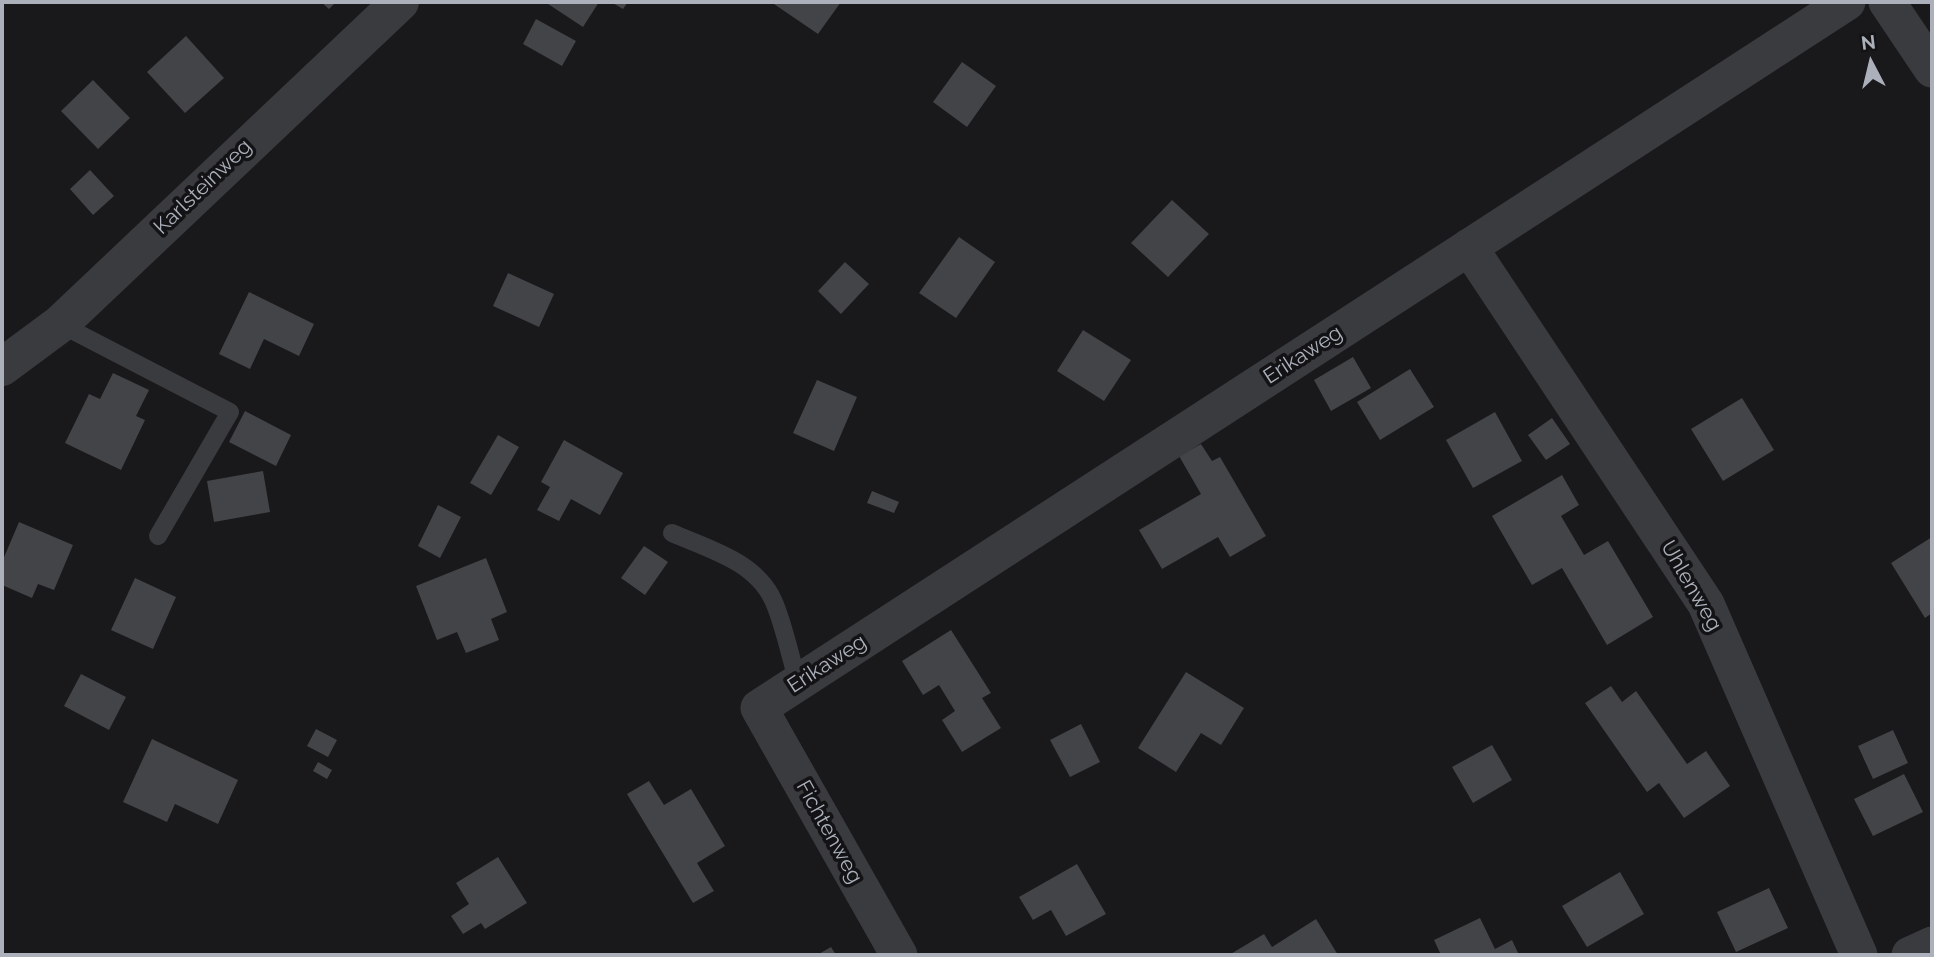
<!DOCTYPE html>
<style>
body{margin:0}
#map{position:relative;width:1934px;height:957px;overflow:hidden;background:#19181b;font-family:Raleway,sans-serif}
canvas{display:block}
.frame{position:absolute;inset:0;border:4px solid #abb0ba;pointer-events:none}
.north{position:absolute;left:1836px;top:28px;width:70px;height:70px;-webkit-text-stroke:5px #131316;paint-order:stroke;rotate:353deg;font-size:19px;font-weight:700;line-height:28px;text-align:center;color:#abb0ba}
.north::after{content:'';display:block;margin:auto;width:24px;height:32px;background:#abb0ba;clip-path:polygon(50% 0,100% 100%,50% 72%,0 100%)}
</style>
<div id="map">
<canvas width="1934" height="957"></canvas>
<div class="frame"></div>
<div class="north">N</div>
</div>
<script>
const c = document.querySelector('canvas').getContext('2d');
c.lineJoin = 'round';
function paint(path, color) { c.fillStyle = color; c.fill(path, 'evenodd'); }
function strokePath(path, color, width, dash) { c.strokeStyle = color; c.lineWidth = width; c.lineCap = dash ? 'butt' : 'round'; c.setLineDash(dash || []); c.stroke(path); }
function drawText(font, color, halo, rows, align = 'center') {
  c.font = font + ' Raleway,sans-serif'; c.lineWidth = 7; c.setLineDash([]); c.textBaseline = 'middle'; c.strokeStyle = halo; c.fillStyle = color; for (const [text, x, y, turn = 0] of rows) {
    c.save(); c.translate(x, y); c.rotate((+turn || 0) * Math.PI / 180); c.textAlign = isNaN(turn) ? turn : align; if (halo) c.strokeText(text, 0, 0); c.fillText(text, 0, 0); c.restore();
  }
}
paint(new Path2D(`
 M 321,2 L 336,2 L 329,9 Z
 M 545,2 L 599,2 L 583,27 Z
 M 611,2 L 628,2 L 623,9 Z
 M 771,2 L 841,2 L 818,34 Z
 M 536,19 L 576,41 L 562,66 L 523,44 Z
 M 186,36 L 224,78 L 185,113 L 147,72 Z
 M 962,62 L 996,86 L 967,127 L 933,102 Z
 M 93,80 L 130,118 L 98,149 L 61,111 Z
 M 90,170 L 114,196 L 93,215 L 70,189 Z
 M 1172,200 L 1209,234 L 1168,277 L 1131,243 Z
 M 959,237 L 995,262 L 956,318 L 919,293 Z
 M 845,262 L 869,284 L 841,314 L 818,291 Z
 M 508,273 L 554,294 L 539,327 L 493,306 Z
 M 249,292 L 314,324 L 299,356 L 264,339 L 250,369 L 219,354 Z
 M 1083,330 L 1131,360 L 1104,401 L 1057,371 Z
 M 1353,357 L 1371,388 L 1331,411 L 1314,380 Z
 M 1410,369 L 1434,407 L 1380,440 L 1357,402 Z
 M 113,373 L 149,390 L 136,416 L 145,420 L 121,470 L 65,443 L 89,394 L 100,399 Z
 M 817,380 L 857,397 L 834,451 L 793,433 Z
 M 1742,398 L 1774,450 L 1723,481 L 1691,429 Z
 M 245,411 L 291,435 L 276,466 L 229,442 Z
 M 1495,412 L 1522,461 L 1473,488 L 1446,440 Z
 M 1552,418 L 1570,444 L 1546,460 L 1528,435 Z
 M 498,435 L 519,447 L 491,495 L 470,483 Z
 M 564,440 L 623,473 L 600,515 L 571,499 L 559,521 L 537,510 L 550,487 L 541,482 Z
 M 1201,444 L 1212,461 L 1220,457 L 1266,536 L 1230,557 L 1218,537 L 1162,569 L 1139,530 L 1201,494 L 1179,456 Z
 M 263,471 L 270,512 L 214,522 L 207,481 Z
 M 1562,475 L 1579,505 L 1561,516 L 1584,555 L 1608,541 L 1653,617 L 1607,645 L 1562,568 L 1532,585 L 1492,516 Z
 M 872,491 L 899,502 L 894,513 L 867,503 Z
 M 438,505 L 461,517 L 440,558 L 418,546 Z
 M 19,522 L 73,545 L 54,590 L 38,584 L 32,598 L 2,585 L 2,562 Z
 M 1932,537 L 1932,613 L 1925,618 L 1891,563 Z
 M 644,546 L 668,562 L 645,595 L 621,578 Z
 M 486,558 L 507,612 L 491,619 L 499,640 L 466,653 L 457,632 L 437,640 L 416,586 Z
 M 135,578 L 176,597 L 153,649 L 111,630 Z
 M 951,630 L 991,693 L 982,698 L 1001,728 L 962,752 L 942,720 L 955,711 L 939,685 L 923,695 L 902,661 Z
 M 1186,672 L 1244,708 L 1221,745 L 1201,733 L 1176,772 L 1138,748 Z
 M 81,674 L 126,697 L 109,730 L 64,706 Z
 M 1611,686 L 1622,702 L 1636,691 L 1687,764 L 1706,751 L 1730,786 L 1684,818 L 1659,783 L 1647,792 L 1585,703 Z
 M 1081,724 L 1100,762 L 1070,777 L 1050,740 Z
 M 316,729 L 337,740 L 328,757 L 307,746 Z
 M 1893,730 L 1908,763 L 1873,779 L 1858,746 Z
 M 152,739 L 238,780 L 218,824 L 175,804 L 167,822 L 123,802 Z
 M 1492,745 L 1512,780 L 1473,803 L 1452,767 Z
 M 318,762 L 332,770 L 327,779 L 313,771 Z
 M 1904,774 L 1923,812 L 1873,836 L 1854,799 Z
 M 649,781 L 664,805 L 691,789 L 725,846 L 697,863 L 714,891 L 693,903 L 627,794 Z
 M 498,857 L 527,903 L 485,929 L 481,923 L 463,934 L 451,916 L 469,904 L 456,883 Z
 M 1077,864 L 1106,914 L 1066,936 L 1051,910 L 1033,920 L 1019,897 Z
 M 1620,872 L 1644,914 L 1587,947 L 1562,906 Z
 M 1769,888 L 1788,928 L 1736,952 L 1717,912 Z
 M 1480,918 L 1495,949 L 1512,940 L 1519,955 L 1441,955 L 1434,940 Z
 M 1316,919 L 1338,955 L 1229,955 L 1264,934 L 1272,947 Z
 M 831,947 L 836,955 L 817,955 Z`), '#434447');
strokePath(new Path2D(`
 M 60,324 L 230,412 L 158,536
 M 672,533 C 708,549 755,561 773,600 C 783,621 791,659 798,683`), '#3a3b3f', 18);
strokePath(new Path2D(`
 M 1887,2 L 1932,69
 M 1469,247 L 1706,604 L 1859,955
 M 899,955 L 759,708 L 1847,2
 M 1910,955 L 1932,945`), '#3a3b3f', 37);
strokePath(new Path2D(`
 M 2,367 L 60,324 L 400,2`), '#3a3b3f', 38);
drawText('21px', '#abb0ba', '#131316', [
 ["Karlsteinweg",203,187,-44],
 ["Erikaweg",1303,355,-33],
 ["Uhlenweg",1691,586,60],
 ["Erikaweg",827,664,-33],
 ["Fichtenweg",829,832,61]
]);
</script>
